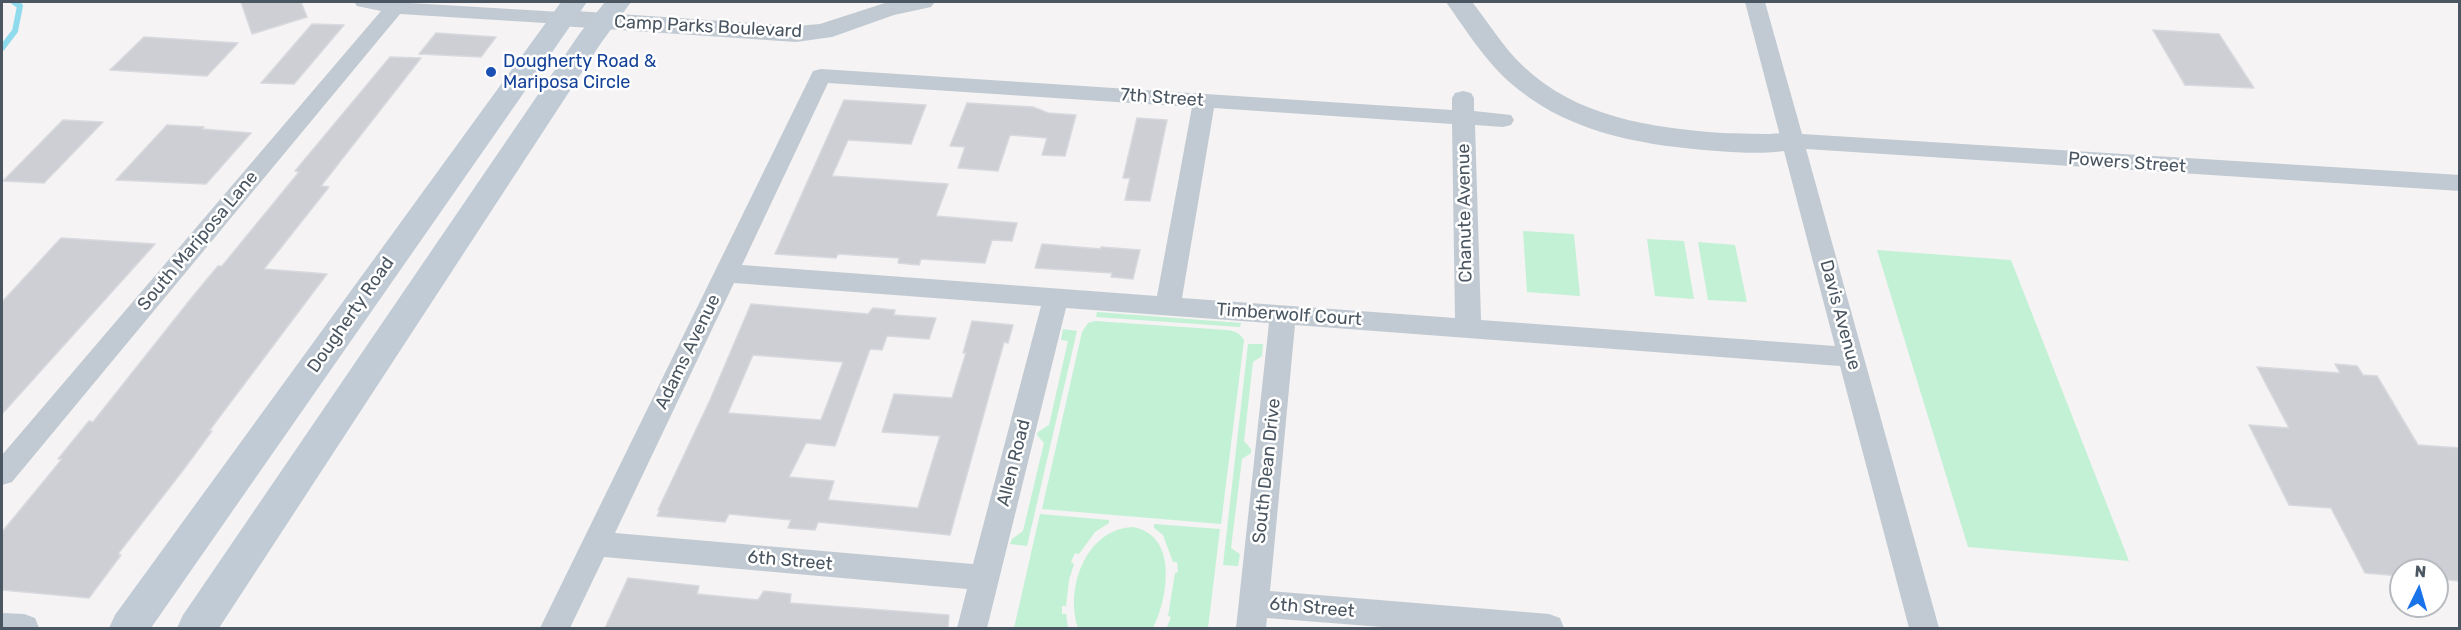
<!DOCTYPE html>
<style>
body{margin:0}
#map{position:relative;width:2461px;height:630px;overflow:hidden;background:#f5f3f3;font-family:Rubik,sans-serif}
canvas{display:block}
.frame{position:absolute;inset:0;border:3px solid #4a5661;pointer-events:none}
.north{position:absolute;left:2389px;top:558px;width:60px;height:60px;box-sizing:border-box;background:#fff;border:2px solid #b7bbc0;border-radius:50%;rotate:5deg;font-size:16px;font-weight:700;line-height:24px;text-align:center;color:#4a5661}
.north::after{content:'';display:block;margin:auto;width:21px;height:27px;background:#1a73e8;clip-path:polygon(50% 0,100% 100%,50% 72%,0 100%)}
</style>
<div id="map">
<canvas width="2461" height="630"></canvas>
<div class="frame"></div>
<div class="north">N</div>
</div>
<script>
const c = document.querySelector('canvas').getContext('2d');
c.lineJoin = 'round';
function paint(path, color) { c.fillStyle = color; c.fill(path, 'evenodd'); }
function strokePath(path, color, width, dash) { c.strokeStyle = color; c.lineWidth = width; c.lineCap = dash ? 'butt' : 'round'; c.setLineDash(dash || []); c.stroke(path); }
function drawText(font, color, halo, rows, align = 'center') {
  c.font = font + ' Rubik,sans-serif'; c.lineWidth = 5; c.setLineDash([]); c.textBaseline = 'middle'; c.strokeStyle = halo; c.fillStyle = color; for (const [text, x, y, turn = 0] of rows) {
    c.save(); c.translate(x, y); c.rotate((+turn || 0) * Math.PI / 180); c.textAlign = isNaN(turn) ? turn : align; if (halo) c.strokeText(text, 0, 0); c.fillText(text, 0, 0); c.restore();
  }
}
paint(new Path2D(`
 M 1523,231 L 1574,234 L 1580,296 L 1527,292 Z
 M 1647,239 L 1684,241 L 1694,299 L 1655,296 Z
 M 1698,242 L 1735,245 L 1747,302 L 1708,300 Z
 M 1877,250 L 2011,260 L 2129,561 L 1968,547 Z
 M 1097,312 L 1241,323 L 1240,327 L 1096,317 Z
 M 1095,321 L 1227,330 C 1235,331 1240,333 1244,340 L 1221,524 L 1042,509 L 1082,332 L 1088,323 Z
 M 1063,329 L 1077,331 L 1027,546 L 1010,544 L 1012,539 L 1023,531 L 1044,443 L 1037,435 L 1038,432 L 1049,425 L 1068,341 L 1061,340 Z
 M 1248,344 L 1263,344 L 1262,356 L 1253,362 L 1244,441 L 1251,449 L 1251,453 L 1242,459 L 1231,548 L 1240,554 L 1238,566 L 1223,565 Z
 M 1040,514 L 1109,520 L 1109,523 L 1095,532 L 1079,554 L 1075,553 L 1071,562 L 1074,564 L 1069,580 L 1066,606 L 1062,606 L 1062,614 L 1066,614 L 1068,628 L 1014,628 Z
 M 1154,524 L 1220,529 L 1208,628 L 1162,628 L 1167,627 L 1171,617 L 1168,616 L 1175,573 L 1178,572 L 1177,562 L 1173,562 L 1163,535 L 1154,528 Z
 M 1132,527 C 1179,534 1168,599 1153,628 L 1078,628 C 1065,589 1085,530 1132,527 Z`), '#c3f1d5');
strokePath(new Path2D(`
 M 2,48 L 15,31 L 20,6 L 14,2`), '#90daee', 6);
const building = new Path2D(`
 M 241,2 L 301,2 L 307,17 L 252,34 Z
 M 312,24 L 344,25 L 294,84 L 261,83 Z
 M 2153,30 L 2219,34 L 2254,88 L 2185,85 Z
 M 436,33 L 496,37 L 481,57 L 419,54 Z
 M 144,37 L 238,43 L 207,76 L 110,70 Z
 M 390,57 L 421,58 L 321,186 L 329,187 L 264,269 L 327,274 L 209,431 L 212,431 L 184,469 L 118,554 L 121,555 L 89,598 L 2,590 L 2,532 L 62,459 L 58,459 L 89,421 L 93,422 L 193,296 L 218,266 L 222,266 L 299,172 L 295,171 Z
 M 844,100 L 926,105 L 911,144 L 848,140 L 832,176 L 948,184 L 936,216 L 1017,223 L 1012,241 L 992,240 L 985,263 L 921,259 L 919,265 L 898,263 L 899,258 L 838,254 L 836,258 L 775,254 Z
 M 967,103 L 1033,107 L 1048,113 L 1076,115 L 1065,156 L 1042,155 L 1047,138 L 1010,135 L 998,171 L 958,168 L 965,147 L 950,146 Z
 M 1137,118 L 1167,120 L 1150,201 L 1125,200 L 1130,178 L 1123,178 Z
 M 63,120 L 103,122 L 44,183 L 3,181 Z
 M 167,125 L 204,127 L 202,129 L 251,133 L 206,184 L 116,180 Z
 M 61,238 L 155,244 L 2,414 L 2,302 Z
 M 1042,244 L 1101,249 L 1101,247 L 1140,250 L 1133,279 L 1111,277 L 1112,273 L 1035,268 Z
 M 751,304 L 868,314 L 873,308 L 895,310 L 894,315 L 936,318 L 929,339 L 887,336 L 882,350 L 870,349 L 835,446 L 806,443 L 789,477 L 834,481 L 828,500 L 918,508 L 940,436 L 882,432 L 894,394 L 952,398 L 966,353 L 963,353 L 972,321 L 1013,325 L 1008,343 L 1004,342 L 950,535 L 818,522 L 815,530 L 788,528 L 791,520 L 729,514 L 725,522 L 657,516 L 660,510 L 658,510 L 710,400 ZM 753,355 L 843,362 L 821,420 L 728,413 Z
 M 2335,364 L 2357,366 L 2363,375 L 2377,376 L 2418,445 L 2460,448 L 2460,581 L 2437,579 L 2437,570 L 2401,570 L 2401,576 L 2365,573 L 2331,508 L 2289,505 L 2249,425 L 2289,428 L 2257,367 L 2340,373 Z
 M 628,578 L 699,586 L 697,594 L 758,600 L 764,591 L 791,594 L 790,603 L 949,615 L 948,628 L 605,628 Z`);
paint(building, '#cdcfd5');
strokePath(building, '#d7d9de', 1.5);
paint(new Path2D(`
 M 354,2 L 393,2 L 561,12 L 568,14 L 571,18 L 568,22 L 561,24 L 400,14 L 12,482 L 2,485 L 2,455 L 381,11 L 357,6 Z
 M 1745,2 L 1765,2 L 1802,134 L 2460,175 L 2460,191 L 1806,149 L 1939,628 L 1909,628 L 1840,366 L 1295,325 L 1270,591 L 1549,614 L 1560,618 L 1564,628 L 1395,628 L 1267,618 L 1266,628 L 1236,628 L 1269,323 L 1066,308 L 987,628 L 957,628 L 967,589 L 604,557 L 570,628 L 540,628 L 813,71 L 821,69 L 1452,110 L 1452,98 L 1455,93 L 1463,91 L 1471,93 L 1474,98 L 1474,111 L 1511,115 L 1514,120 L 1511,125 L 1503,127 L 1475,125 L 1481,320 L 1835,346 ZM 828,83 L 1192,107 L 1157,296 L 742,265 ZM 1214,108 L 1452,124 L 1455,318 L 1182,298 ZM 734,283 L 1041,306 L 973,564 L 615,533 Z
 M 2,613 L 24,614 L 35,618 L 39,628 L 2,628 Z`), '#c1cad2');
paint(new Path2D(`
 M 888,2 L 935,2 L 931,7 L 894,15 L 832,37 L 796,42 L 561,26 L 552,23 L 548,18 L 552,13 L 561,10 L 796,26 L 820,24 Z
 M 1446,2 L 1472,2 C 1489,23 1503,47 1523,66 C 1576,117 1652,128 1722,133 C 1736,133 1749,134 1763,134 C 1777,134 1790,131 1804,135 L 1808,141 L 1804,147 C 1776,155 1746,153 1717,151 C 1649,146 1575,135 1519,90 C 1489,67 1468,33 1446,2 Z`), '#c1cad2');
paint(new Path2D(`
 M 561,2 L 587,2 L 151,628 L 109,628 L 115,615 Z
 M 605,2 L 631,2 L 601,43 L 219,628 L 177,628 L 183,615 L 580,33 Z`), '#c1cbd6');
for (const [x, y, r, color] of [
 [491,72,6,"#1a4fb4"]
]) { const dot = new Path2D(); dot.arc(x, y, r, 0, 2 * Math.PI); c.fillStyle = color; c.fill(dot); strokePath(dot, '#fff', 2); }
drawText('18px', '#4a5661', '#fff', [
 ["Camp Parks Boulevard",708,27,3],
 ["7th Street",1162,98,4],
 ["Powers Street",2127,163,4],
 ["Chanute Avenue",1465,213,-91],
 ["South Mariposa Lane",198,241,-50],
 ["Dougherty Road",351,315,-55],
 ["Timberwolf Court",1289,315,4],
 ["Davis Avenue",1840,315,75],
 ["Adams Avenue",688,352,-64],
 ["Allen Road",1014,463,-76],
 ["South Dean Drive",1267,471,-84],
 ["6th Street",790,561,5],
 ["6th Street",1312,608,5]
]);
drawText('18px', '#164399', '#fff', [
 ["Dougherty Road &",503,62],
 ["Mariposa Circle",503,83]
], 'left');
</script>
